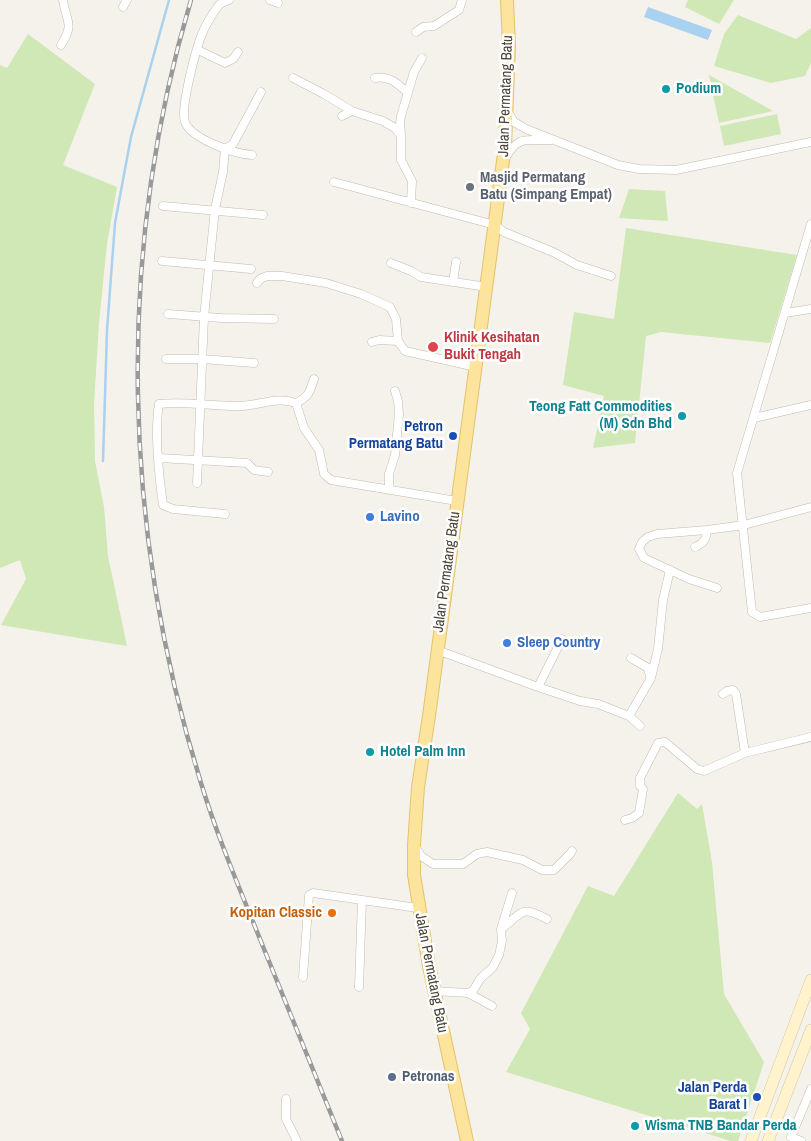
<!DOCTYPE html>
<style>
body{margin:0}
canvas{display:block;background:#f5f2eb}
</style>
<canvas width="811" height="1141"></canvas>
<script>
const c = document.querySelector('canvas').getContext('2d');
c.lineJoin = 'round';
function paint(path, color) { c.fillStyle = color; c.fill(path, 'evenodd'); }
function strokePath(path, color, width, dash) { c.strokeStyle = color; c.lineWidth = width; c.lineCap = dash ? 'butt' : 'round'; c.setLineDash(dash || []); c.stroke(path); }
function drawText(font, color, halo, rows, align = 'center') {
  c.font = font + ' "Archivo Narrow",sans-serif'; c.lineWidth = 5; c.setLineDash([]); c.textBaseline = 'middle'; c.strokeStyle = halo; c.fillStyle = color; for (const [text, x, y, turn = 0] of rows) {
    c.save(); c.translate(x, y); c.rotate((+turn || 0) * Math.PI / 180); c.textAlign = isNaN(turn) ? turn : align; if (halo) c.strokeText(text, 0, 0); c.fillText(text, 0, 0); c.restore();
  }
}
paint(new Path2D(`
 M 688,0 L 734,0 L 719,24 L 685,7 Z
 M 738,15 L 796,39 L 811,28 L 811,63 L 805,76 L 771,83 L 714,66 L 724,34 Z
 M 28,34 L 95,84 L 63,165 L 117,187 L 107,244 L 99,323 L 94,404 L 95,461 L 104,507 L 108,556 L 127,646 L 1,625 L 26,579 L 20,560 L 0,568 L 0,65 L 7,68 Z
 M 709,75 L 773,111 L 719,123 Z
 M 777,114 L 781,134 L 724,146 L 720,126 Z
 M 629,189 L 665,191 L 668,221 L 619,218 Z
 M 626,228 L 797,255 L 770,343 L 661,332 L 646,336 L 635,443 L 593,448 L 604,396 L 563,385 L 574,312 L 614,319 Z
 M 678,793 L 697,809 L 702,804 L 712,862 L 724,994 L 764,1062 L 738,1141 L 731,1141 L 506,1072 L 530,1029 L 521,1013 L 588,886 L 614,896 Z`), '#cfe8b5');
paint(new Path2D(`
 M 648,7 L 712,30 L 708,40 L 644,17 Z`), '#a9d1f0');
strokePath(new Path2D(`
 M 103,461 L 107,330 L 115,223 L 131,137 L 169,0`), '#a9d1f0', 2.5);
const street = new Path2D(`
 M 229,0 C 225,2 222,2 219,5 C 212,14 204,28 200,39 C 195,54 180,109 185,122 C 191,139 235,154 252,155
 M 270,0 L 278,3
 M 123,7 L 127,0
 M 416,32 L 423,27 L 434,26 L 459,10 L 462,0
 M 61,45 C 75,23 66,22 63,0
 M 198,50 L 225,63 L 233,59 L 238,52
 M 293,78 L 324,94 L 352,111
 M 375,78 C 389,75 398,84 408,93
 M 508,112 L 514,122 L 526,129 L 618,165 L 639,169 L 676,170 L 811,142
 M 342,116 L 352,111 L 383,121 L 395,128 L 401,136 L 401,160 L 412,181 L 411,203
 M 401,134 L 400,123 L 401,116 L 414,72 L 422,58
 M 225,149 L 233,144 L 261,92
 M 506,157 C 520,133 529,142 551,140
 M 334,182 L 495,225 L 504,232 L 553,252 L 577,265 L 611,276
 M 163,206 L 263,215
 M 811,224 L 737,473 L 752,612 L 760,617 L 811,608
 M 162,261 L 251,269
 M 391,263 L 411,271 L 421,277 L 487,287
 M 453,282 L 456,262
 M 257,283 L 260,279 L 267,276 L 282,276 L 326,283 L 361,294 L 390,307 L 396,319 L 398,341
 M 785,313 L 811,309
 M 168,314 L 221,318 L 274,319
 M 372,342 L 379,340 L 398,341 L 405,351 L 476,367
 M 166,359 L 202,359 L 254,363
 M 296,403 L 304,428 L 319,450 L 324,474 L 331,480 L 457,501
 M 754,418 L 811,405
 M 159,458 L 247,463 L 254,470 L 268,472
 M 197,483 L 204,317 L 215,209 L 223,172 L 225,149
 M 389,489 L 389,474 L 395,455 L 399,414 L 398,401 L 395,391
 M 225,514 L 173,509 L 163,505 C 159,476 154,433 159,404 C 185,401 211,406 238,406 C 258,406 277,396 296,403 C 309,397 310,391 314,379
 M 695,547 C 704,543 706,540 707,530
 M 717,588 L 689,579 L 644,558 L 639,549 L 642,542 L 648,537 L 657,534 L 707,530 L 744,525 L 811,507
 M 437,650 L 538,687 L 580,701 L 598,704 L 629,716 L 640,726
 M 631,658 L 648,668 L 650,676
 M 538,687 L 562,639
 M 723,694 L 727,691 L 733,690 L 736,694 L 745,753
 M 629,716 L 651,678 L 658,649 L 663,600 L 670,570
 M 625,820 L 632,818 L 639,813 L 643,789 L 640,786 L 640,778 L 658,743 L 665,742 L 697,769 L 704,771 L 745,753 L 811,737
 M 415,846 L 421,856 L 433,864 L 463,864 L 477,854 L 487,852 L 523,860 L 542,870 L 554,870 L 570,854 L 572,851
 M 501,929 C 524,912 520,905 547,919
 M 303,977 L 309,895 L 313,893 L 362,900
 M 359,987 L 362,900 L 418,908
 M 434,991 L 468,993 L 473,991 L 480,979 L 493,967 L 499,955 L 502,941 L 501,929 L 512,893
 M 468,993 L 492,1006
 M 286,1099 L 286,1119 L 297,1141
 M 801,1141 L 791,1137 L 811,1089`);
const secondary = new Path2D(`
 M 751,1141 L 811,980
 M 768,1141 L 811,1030`);
const primary = new Path2D(`
 M 467,1141 L 429,966 L 414,875 L 414,845 L 418,787 L 429,716 L 505,146 L 509,46 L 507,0`);
strokePath(street, '#c1bbae', 9);
strokePath(secondary, '#d4c89b', 12);
strokePath(primary, '#e3c36c', 14);
strokePath(street, '#fff', 8);
strokePath(secondary, '#fef3cd', 11);
strokePath(primary, '#fce49d', 12);
const rail = new Path2D(`
 M 191,0 C 115,255 122,529 201,783 C 218,839 242,894 264,949 C 290,1013 316,1077 342,1141`);
strokePath(rail, '#999', 4.5);
strokePath(rail, '#fff', 2.5, [8]);
for (const [x, y, r, color] of [
 [666,89,5,"#0f9aa8"],
 [470,187,5,"#6b7280"],
 [433,347,6,"#e0444e"],
 [682,416,5,"#0f9aa8"],
 [453,436,5,"#1a4fb4"],
 [370,517,5,"#3f7fe0"],
 [507,643,5,"#3f7fe0"],
 [370,752,5,"#0f9aa8"],
 [332,913,5,"#e8710a"],
 [392,1077,5,"#5c6f8a"],
 [757,1097,5,"#1a4fb4"],
 [635,1126,5,"#0f9aa8"]
]) { const dot = new Path2D(); dot.arc(x, y, r, 0, 2 * Math.PI); c.fillStyle = color; c.fill(dot); strokePath(dot, '#fff', 2); }
drawText('bold 15px', '#0d838f', '#fff', [
 ["Podium",676,89],
 ["Teong Fatt Commodities",672,407,"right"],
 ["(M) Sdn Bhd",672,424,"right"],
 ["Hotel Palm Inn",380,752],
 ["Wisma TNB Bandar Perda",645,1126]
], 'left');
drawText('15px', '#4a4439', '#fff', [
 ["Jalan Permatang Batu",506,96,-88],
 ["Jalan Permatang Batu",447,572,-82],
 ["Jalan Permatang Batu",431,973,79]
]);
drawText('bold 15px', '#5b616d', '#fff', [
 ["Masjid Permatang",480,178],
 ["Batu (Simpang Empat)",480,195]
], 'left');
drawText('bold 15px', '#be3a42', '#fff', [
 ["Klinik Kesihatan",444,338],
 ["Bukit Tengah",444,355]
], 'left');
drawText('bold 15px', '#164399', '#fff', [
 ["Petron",443,427],
 ["Permatang Batu",443,444],
 ["Jalan Perda",747,1088],
 ["Barat I",747,1105]
], 'right');
drawText('bold 15px', '#366cbe', '#fff', [
 ["Lavino",380,517],
 ["Sleep Country",517,643]
], 'left');
drawText('bold 15px', '#c56008', '#fff', [
 ["Kopitan Classic",322,913]
], 'right');
drawText('bold 15px', '#4e5e75', '#fff', [
 ["Petronas",402,1077]
], 'left');
</script>
